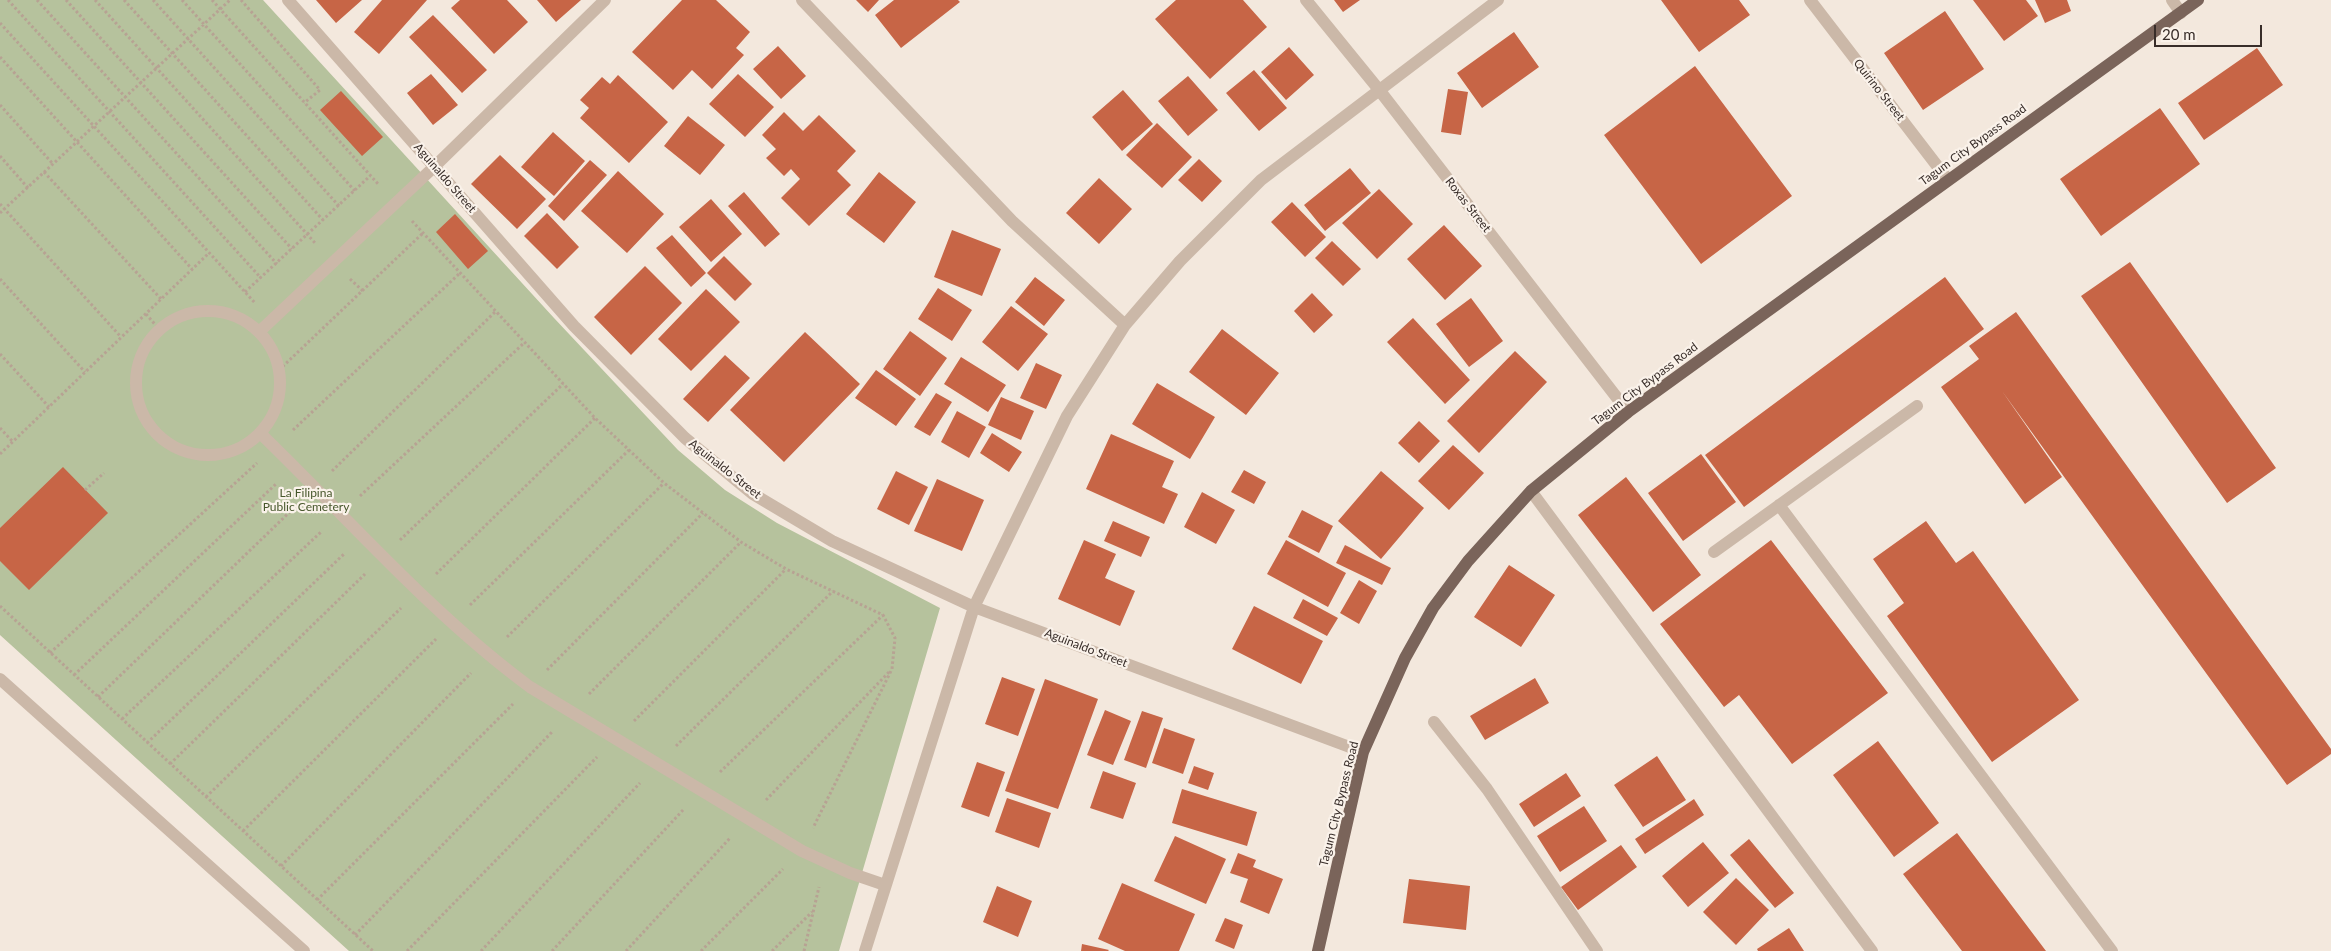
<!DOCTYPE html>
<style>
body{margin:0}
#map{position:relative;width:2331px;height:951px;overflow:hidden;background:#f3e8dd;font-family:Lato,sans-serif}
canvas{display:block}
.scale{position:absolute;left:2154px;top:25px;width:108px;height:22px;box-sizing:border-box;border:2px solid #382d29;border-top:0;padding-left:6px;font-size:15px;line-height:18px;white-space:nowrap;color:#382d29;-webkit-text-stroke:4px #faf2ea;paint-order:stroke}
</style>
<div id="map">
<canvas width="2331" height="951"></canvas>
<div class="scale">20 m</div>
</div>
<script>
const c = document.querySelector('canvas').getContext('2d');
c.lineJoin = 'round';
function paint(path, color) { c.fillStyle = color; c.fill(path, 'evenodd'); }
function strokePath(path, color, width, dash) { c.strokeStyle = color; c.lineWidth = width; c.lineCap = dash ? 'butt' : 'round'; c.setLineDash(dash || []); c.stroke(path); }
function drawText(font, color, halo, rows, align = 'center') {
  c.font = font + ' Lato,sans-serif'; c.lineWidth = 4.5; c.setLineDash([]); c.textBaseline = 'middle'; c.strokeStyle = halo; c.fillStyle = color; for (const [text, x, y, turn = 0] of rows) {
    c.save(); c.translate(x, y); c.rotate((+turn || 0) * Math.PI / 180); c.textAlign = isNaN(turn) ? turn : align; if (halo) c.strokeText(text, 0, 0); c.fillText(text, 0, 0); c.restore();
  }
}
paint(new Path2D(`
 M 0,0 L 263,0 L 554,318 L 678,450 L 725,490 L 777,523 L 940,608 L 839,951 L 349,951 L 0,635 Z`), '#b6c29d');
paint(new Path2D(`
 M 316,0 L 362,0 L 336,23 Z
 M 382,0 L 427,0 L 379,54 L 354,32 Z
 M 460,0 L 507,0 L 528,22 L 494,54 L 451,8 Z
 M 537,0 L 581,0 L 556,22 Z
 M 682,0 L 716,0 L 750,32 L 736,48 L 744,55 L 712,89 L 692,70 L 673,90 L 632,52 Z
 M 856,0 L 879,0 L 868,12 Z
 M 894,0 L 958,0 L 960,2 L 901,48 L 875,15 Z
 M 1176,0 L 1243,0 L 1267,27 L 1210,79 L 1155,19 Z
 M 1334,0 L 1360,0 L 1343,12 Z
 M 1661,0 L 1739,0 L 1750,15 L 1699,52 Z
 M 1973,0 L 2026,0 L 2038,16 L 2004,41 Z
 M 2035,0 L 2067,0 L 2071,11 L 2045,23 Z
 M 1945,11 L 1984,69 L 1923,110 L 1884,53 Z
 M 433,15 L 487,70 L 462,93 L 409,37 Z
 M 1514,32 L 1539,67 L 1482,108 L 1457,73 Z
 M 778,46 L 806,76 L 781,99 L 753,69 Z
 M 1289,47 L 1314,75 L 1286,100 L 1261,72 Z
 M 2257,48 L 2283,85 L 2204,140 L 2178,103 Z
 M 1695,66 L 1792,196 L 1701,264 L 1604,135 Z
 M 1254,70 L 1287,108 L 1259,131 L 1226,93 Z
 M 431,74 L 458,105 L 433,125 L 407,93 Z
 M 738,74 L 774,107 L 745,137 L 709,104 Z
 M 618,75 L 668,122 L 629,163 L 580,118 L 589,108 L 580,100 L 602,77 L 610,84 Z
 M 1188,76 L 1218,110 L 1188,136 L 1158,101 Z
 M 1448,89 L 1468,92 L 1461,135 L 1441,132 Z
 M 1123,90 L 1153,124 L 1122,151 L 1092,117 Z
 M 341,91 L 383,137 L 362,156 L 320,110 Z
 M 2160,108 L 2200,164 L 2101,236 L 2060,179 Z
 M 784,112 L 803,131 L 819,115 L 856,151 L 837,171 L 851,185 L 809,226 L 781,198 L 800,179 L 791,169 L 784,176 L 766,158 L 776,149 L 762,135 Z
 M 688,116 L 725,145 L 700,175 L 664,146 Z
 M 1157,123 L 1192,157 L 1162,188 L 1126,155 Z
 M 553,132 L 585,161 L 554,196 L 521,167 Z
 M 500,155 L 546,199 L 517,229 L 471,184 Z
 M 1199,159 L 1222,181 L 1202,202 L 1178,180 Z
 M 590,160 L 607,175 L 564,221 L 548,206 Z
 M 1350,168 L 1371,193 L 1325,231 L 1304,205 Z
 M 618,171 L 664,214 L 627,253 L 581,211 Z
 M 879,172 L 916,202 L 884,243 L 846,214 Z
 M 1099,178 L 1132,209 L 1099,244 L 1066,213 Z
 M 1379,189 L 1413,224 L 1377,259 L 1342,223 Z
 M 744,192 L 780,234 L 765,247 L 728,206 Z
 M 711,199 L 742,234 L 711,262 L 679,227 Z
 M 1292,202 L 1326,237 L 1305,257 L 1271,222 Z
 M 547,213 L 579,247 L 557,269 L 524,236 Z
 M 455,214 L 488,251 L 468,269 L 436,232 Z
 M 1444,225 L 1482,266 L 1445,300 L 1407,259 Z
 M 952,230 L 1001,249 L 982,296 L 934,277 Z
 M 672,235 L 706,273 L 691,287 L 656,248 Z
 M 1332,241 L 1361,269 L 1343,286 L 1315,258 Z
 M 724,256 L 752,284 L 735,301 L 707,273 Z
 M 2130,262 L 2276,468 L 2227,503 L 2081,296 Z
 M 645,266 L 682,303 L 631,355 L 594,317 Z
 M 1035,277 L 1065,300 L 1044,326 L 1015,302 Z
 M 1945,277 L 1984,329 L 1744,507 L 1705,455 Z
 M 938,288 L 972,310 L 952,341 L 918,319 Z
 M 706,289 L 740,322 L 691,371 L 658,339 Z
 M 1312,293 L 1333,315 L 1314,333 L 1294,311 Z
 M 1471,298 L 1503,341 L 1469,367 L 1436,324 Z
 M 1011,306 L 1048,334 L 1018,371 L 982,342 Z
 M 2016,312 L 2331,749 L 2331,754 L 2287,785 L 2002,391 L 2062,477 L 2025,504 L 1941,387 L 1979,359 L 1969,346 Z
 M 1413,318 L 1470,380 L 1445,404 L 1387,342 Z
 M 1222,329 L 1279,373 L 1246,415 L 1189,372 Z
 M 910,331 L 947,358 L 920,396 L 883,369 Z
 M 805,332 L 860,384 L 784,462 L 730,410 Z
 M 1515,351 L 1547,382 L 1479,453 L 1447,421 Z
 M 725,355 L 750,378 L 708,422 L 683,399 Z
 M 961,357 L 1006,385 L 988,412 L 944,384 Z
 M 1036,363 L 1062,375 L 1046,409 L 1020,398 Z
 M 876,370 L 916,399 L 896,426 L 855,398 Z
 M 1157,383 L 1215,417 L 1190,459 L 1132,424 Z
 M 936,393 L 952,402 L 930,436 L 914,427 Z
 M 1001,397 L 1034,411 L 1021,440 L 988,425 Z
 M 957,411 L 986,427 L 969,458 L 941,442 Z
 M 1419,421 L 1440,441 L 1419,463 L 1398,443 Z
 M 992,433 L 1022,452 L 1009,472 L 980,453 Z
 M 1111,434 L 1174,461 L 1162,487 L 1178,494 L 1164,524 L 1086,489 Z
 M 1453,445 L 1484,473 L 1449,510 L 1418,481 Z
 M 1701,454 L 1736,502 L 1683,541 L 1648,493 Z
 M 63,467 L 108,513 L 29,590 L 0,561 L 0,528 Z
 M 1244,470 L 1266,482 L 1254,504 L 1231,492 Z
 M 896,471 L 928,487 L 909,525 L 877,509 Z
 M 1381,471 L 1424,508 L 1381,559 L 1338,521 Z
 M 1626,477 L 1701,575 L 1653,612 L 1578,515 Z
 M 937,479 L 984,500 L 962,551 L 914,531 Z
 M 1202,492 L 1235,510 L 1216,544 L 1184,527 Z
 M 1302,510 L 1333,526 L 1319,553 L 1288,537 Z
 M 1113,521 L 1150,537 L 1141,557 L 1104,541 Z
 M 1926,521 L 1956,563 L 1973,551 L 2079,700 L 1992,762 L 1887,616 L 1904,603 L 1873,559 Z
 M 1084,540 L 1116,554 L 1105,578 L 1135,591 L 1120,626 L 1058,599 Z
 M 1286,540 L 1346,573 L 1328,607 L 1267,574 Z
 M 1771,540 L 1888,693 L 1792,764 L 1739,695 L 1724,707 L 1660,624 Z
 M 1345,545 L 1391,568 L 1382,585 L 1336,563 Z
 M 1509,565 L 1555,595 L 1521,647 L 1474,617 Z
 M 1359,580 L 1377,591 L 1359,624 L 1340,613 Z
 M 1303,599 L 1338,618 L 1327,636 L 1293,618 Z
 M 1254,606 L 1323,641 L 1301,684 L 1232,649 Z
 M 1002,677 L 1035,689 L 1018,736 L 985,724 Z
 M 1535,678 L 1549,703 L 1485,740 L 1470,716 Z
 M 1045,679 L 1098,699 L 1058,809 L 1005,791 Z
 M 1105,710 L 1131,721 L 1113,765 L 1087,755 Z
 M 1142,711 L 1163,718 L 1146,768 L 1124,760 Z
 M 1164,728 L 1195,739 L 1183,774 L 1152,763 Z
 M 1878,741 L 1939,823 L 1894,857 L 1833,775 Z
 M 1657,756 L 1686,800 L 1643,827 L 1614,785 Z
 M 977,762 L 1005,772 L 989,817 L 961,807 Z
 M 1194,766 L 1214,773 L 1208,790 L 1188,783 Z
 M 1103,771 L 1136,783 L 1123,819 L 1090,808 Z
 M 1566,773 L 1581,796 L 1534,827 L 1519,804 Z
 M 1182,789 L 1257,812 L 1247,846 L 1172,823 Z
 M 1007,798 L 1051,813 L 1039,848 L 995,832 Z
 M 1694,799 L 1704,815 L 1645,854 L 1635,839 Z
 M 1584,806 L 1607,841 L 1560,872 L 1537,836 Z
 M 1957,833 L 2046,951 L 1962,951 L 1903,874 Z
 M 1175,836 L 1226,859 L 1206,904 L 1154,881 Z
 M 1749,839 L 1794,893 L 1775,908 L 1730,855 Z
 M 1703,842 L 1729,873 L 1688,907 L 1662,876 Z
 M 1621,845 L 1637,867 L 1578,910 L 1561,887 Z
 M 1238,853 L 1256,860 L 1253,867 L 1283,879 L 1269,914 L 1240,902 L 1248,879 L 1230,873 Z
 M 1736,878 L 1769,910 L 1736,945 L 1703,912 Z
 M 1409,879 L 1470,886 L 1466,930 L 1403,923 Z
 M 1122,883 L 1195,914 L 1179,951 L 1125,951 L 1098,939 Z
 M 997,886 L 1032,901 L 1018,937 L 983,922 Z
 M 1225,918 L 1243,925 L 1234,949 L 1215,941 Z
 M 1789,928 L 1804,951 L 1758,951 L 1757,949 Z
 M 1082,944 L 1109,950 L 1108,951 L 1081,951 Z`), '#c76546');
strokePath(new Path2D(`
 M 8,0 L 261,278
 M 37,0 L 277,264
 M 66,0 L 292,249
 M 95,0 L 316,244
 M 124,0 L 323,220
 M 153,0 L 339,206
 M 182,0 L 355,191
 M 212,0 L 379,185
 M 241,0 L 320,90 L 304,103
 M 0,23 L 255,303
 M 0,57 L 192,269
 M 0,105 L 53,164
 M 0,156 L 28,188
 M 44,172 L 161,299
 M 0,204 L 121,337
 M 0,213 L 230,0
 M 412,221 L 595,418 L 664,483 L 741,542 L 786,569 L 883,615 L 895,638 L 892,669 L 813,828
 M 0,279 L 85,372
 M 350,279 L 363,291
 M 245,292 L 370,176
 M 146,314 L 159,329
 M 0,354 L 49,407
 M 279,370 L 423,233
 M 0,428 L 13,442
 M 293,430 L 460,273
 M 0,454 L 209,253
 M 332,471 L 495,312
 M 85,490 L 104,473
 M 360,496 L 524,343
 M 400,540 L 563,384
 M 436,574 L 595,418
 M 470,605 L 629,450
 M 0,606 L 373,951
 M 507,637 L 664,483
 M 50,653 L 257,463
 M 547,670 L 703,513
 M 74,675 L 277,483
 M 589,694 L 741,542
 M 98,697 L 297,505
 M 122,719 L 322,531
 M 634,721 L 786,569
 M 147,743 L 345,553
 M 676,746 L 833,591
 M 170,764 L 365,574
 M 720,772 L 883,615
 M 206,797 L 401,608
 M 766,800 L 890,671
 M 243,831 L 436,639
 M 281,866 L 471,673
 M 317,900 L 513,704
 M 355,935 L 553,731
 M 407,951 L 597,757
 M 481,951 L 640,783
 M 552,951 L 684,809
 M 626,951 L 731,837
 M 701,951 L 783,869
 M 772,951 L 812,912
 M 804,951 L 819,887`), '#b7a293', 3, [2.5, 2.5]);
strokePath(new Path2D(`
 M 288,0 L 574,326 L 685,438 L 753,494 L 832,541 L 974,607 L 1363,752
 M 802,0 L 1012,221 L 1125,325
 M 1306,0 L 1380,91 L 1628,412
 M 1810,0 L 1948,180
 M 2172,0 L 2181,13
 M136 383a72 72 0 1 1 144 0a72 72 0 1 1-144 0Z
 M 259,332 L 435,166 L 605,0
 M 260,433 C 349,519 431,614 530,687 L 802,851 L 850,873 L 885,885
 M 1531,491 L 1872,951
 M 1779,505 L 2112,951
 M 1714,552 L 1917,406
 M 0,679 L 304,951
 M 1434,722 L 1487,789 L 1597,951
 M 865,951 L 974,607 L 1067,416 L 1125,325 L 1180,261 L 1261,180 L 1498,0`), '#cbb8a8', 12);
strokePath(new Path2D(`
 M 1318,951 L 1363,752 L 1405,658 L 1433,608 L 1468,561 L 1531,491 L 1628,412 L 2198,0`), '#7a645a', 12);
drawText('12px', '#382d29', '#faf2ea', [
 ["Quirino Street",1879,90,52],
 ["Tagum City Bypass Road",1973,145,-36],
 ["Aguinaldo Street",445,178,49],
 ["Roxas Street",1468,205,52],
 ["Tagum City Bypass Road",1645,384,-37],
 ["Aguinaldo Street",725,469,38],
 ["Aguinaldo Street",1086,648,21],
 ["Tagum City Bypass Road",1339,804,-76]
]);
drawText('12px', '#47572c', '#faf2ea', [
 ["La Filipina",306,493],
 ["Public Cemetery",306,507]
]);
</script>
